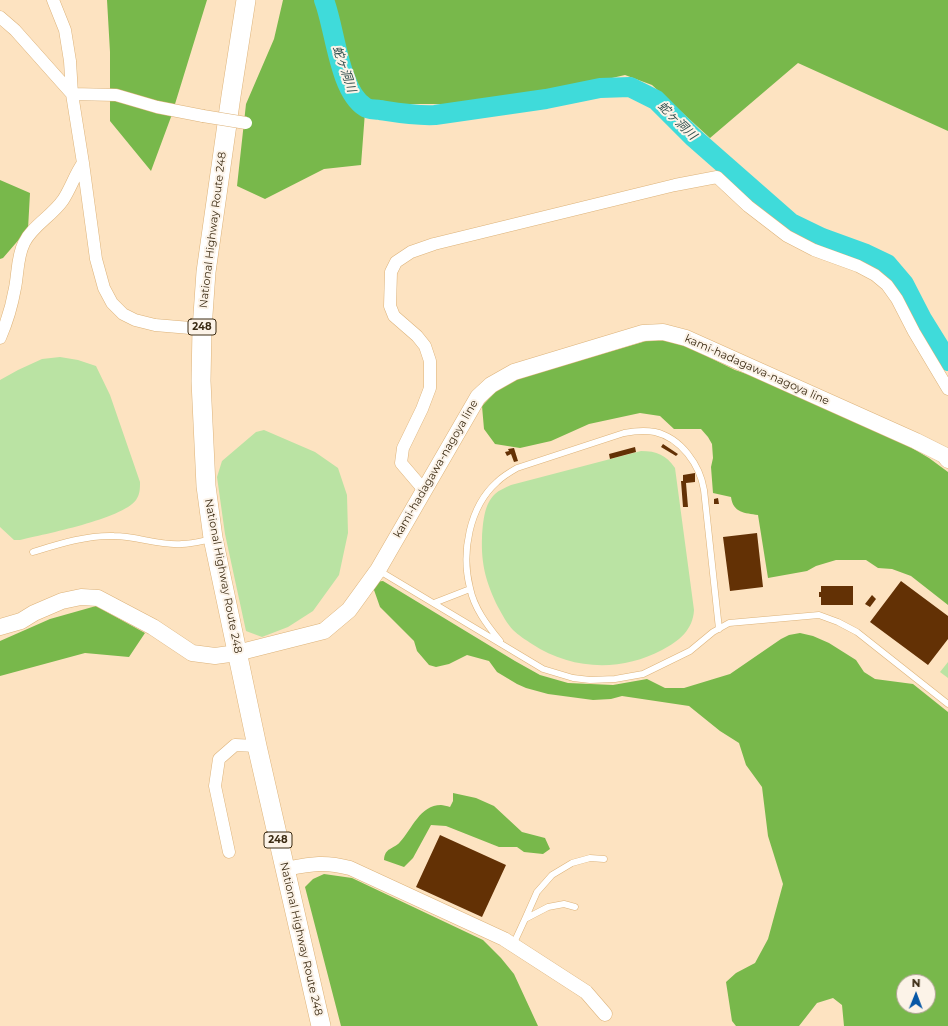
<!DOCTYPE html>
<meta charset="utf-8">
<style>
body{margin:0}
#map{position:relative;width:948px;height:1026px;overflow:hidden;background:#fde3c1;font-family:Montserrat,sans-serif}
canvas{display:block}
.north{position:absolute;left:896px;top:974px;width:40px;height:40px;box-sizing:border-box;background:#fcf3e8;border:1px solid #afa393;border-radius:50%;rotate:1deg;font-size:11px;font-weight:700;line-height:16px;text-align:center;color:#3b2b13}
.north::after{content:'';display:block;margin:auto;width:14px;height:18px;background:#0757a6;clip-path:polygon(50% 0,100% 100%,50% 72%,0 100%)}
</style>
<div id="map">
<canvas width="948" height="1026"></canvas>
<div class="north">N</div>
</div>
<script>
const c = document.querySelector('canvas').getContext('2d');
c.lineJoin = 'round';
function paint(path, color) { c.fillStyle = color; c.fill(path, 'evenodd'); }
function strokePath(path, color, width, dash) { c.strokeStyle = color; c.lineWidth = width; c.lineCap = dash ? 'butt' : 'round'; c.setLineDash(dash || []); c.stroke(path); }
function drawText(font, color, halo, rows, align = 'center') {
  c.font = font + ' Montserrat,"Noto Sans JP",sans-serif'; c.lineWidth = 4; c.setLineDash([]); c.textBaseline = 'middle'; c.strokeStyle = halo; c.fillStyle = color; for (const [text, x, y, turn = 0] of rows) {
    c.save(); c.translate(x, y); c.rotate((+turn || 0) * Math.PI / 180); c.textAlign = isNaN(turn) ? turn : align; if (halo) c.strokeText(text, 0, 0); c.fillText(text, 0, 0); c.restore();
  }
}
paint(new Path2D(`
 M 60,357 L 78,360 L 96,366 L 110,395 L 140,482 C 140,489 140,494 136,500 C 122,519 45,534 20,540 L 14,540 L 0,527 L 0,380 L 18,370 L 42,359 Z
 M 264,430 L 315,452 L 338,468 L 347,495 L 348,533 L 339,575 L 313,611 L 288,627 L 262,637 L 246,631 L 225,534 L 217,477 L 222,461 L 256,432 Z
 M 641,451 C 657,451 666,455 675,468 L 694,610 C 693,630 679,641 662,650 C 621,672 571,670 532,644 C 526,640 518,635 513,630 C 507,624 502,614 498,607 C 486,582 481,565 482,537 C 483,523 484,504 495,494 C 499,490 505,488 511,485 Z
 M 948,662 L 948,678 L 940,672 Z`), '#bae3a3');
paint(new Path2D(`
 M 107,0 L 207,0 L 171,117 L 151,171 L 110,121 L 110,52 Z
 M 283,0 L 948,0 L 948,131 L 798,63 L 710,138 L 652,85 L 625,75 L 564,89 L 502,97 L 470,104 L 404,104 L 365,112 L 361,165 L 324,169 L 265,199 L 237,186 L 246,104 L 274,39 Z
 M 0,180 L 30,193 L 28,229 L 3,258 L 0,259 Z
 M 657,340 L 668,340 L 680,343 L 735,370 L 773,383 L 895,438 L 929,458 L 948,472 L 948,605 L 911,576 L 892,569 L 878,568 L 866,560 L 836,560 L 816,566 L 807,571 L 768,578 L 758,515 C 745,513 733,513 731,497 L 713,493 L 711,467 L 713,458 L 712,444 L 708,437 L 701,429 L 674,429 L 660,416 L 640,413 L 589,424 L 551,441 L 520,448 L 495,444 L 484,429 L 482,406 L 501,386 L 516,379 L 646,341 Z
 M 383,581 L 515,661 L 540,675 L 568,683 L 613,685 L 647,679 L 665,688 L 684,688 L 730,674 L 781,639 L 789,635 L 800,633 L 813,636 L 829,643 L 856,660 L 864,672 L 875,679 L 913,684 L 948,712 L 948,1026 L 844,1026 L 842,1005 L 833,998 L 817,1003 L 799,1026 L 736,1026 L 732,1021 L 726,982 L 736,973 L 755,963 L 768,939 L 783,884 L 768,836 L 762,787 L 746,765 L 739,743 L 720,731 L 689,706 L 622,696 L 611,699 L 593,700 L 548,694 L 526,688 L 517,684 L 497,672 L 489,661 L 467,655 L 449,664 L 436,667 L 429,665 L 417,651 L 414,641 L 380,607 L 374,590 L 374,582 ZM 904,982 L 928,982 L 928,1006 L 904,1006 Z
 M 96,606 L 145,633 L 129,657 L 85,653 L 0,676 L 0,641 L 50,619 Z
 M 453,793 L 476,798 L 494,806 L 522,832 L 545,838 L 550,849 L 543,854 L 524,852 L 517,847 L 499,847 L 446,826 L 431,825 L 413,858 L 404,867 L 384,860 C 385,847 393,850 400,842 C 412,829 420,805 441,805 C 443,805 447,806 450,807 L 453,801 Z
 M 324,874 L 352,878 L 483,940 L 501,958 L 514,974 L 538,1026 L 341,1026 L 305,887 L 313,879 Z`), '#78b84b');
strokePath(new Path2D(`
 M 324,0 C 335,28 339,91 365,107 C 369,110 375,109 380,110 C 399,113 416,116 435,115 L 546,99 L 600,88 L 630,87 L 656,100 L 693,137 L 791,223 L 822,238 L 866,254 L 887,264 L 904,284 L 922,319 L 948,361`), '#3fdbda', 20);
paint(new Path2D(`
 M 663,444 L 678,454 L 676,456 L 661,447 Z
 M 635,447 L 636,452 L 610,459 L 609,454 Z
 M 514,448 L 518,461 L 514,462 L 511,454 L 507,456 L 505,452 L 509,451 L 508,449 Z
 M 695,473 L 695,482 L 686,483 L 688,507 L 683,507 L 681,481 L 683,481 L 683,475 Z
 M 718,498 L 719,504 L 714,504 L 714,499 Z
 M 757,533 L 763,587 L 730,591 L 723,537 Z
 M 901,581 L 948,616 L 948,639 L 928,665 L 870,622 Z
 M 821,586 L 853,586 L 853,605 L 821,605 L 821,597 L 819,597 L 819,592 L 821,592 Z
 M 872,595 L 876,599 L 870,607 L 865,604 Z
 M 440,835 L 506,865 L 482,917 L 416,887 Z`), '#633105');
const service = new Path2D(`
 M 33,552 C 59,544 87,535 114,536 C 137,536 159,546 182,544 C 192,544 202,541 212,539
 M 378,570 L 543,669 L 573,678 L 590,680 L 615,679 L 643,674 L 690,651 L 713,632 L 729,623 L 819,615 L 838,622 L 857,632 L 948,704
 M 434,603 L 470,589
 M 500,641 C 487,625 474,608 470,588 C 461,553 469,507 497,482 C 503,476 510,472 517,468 L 624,433 C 634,431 645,430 655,432 C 681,438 700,465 704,490 L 719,629
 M 525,919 L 537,892 L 552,875 L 572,863 L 590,858 L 604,859
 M 513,945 L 525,919 L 548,907 L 564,904 L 575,907`);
const minor = new Path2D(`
 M 53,0 L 65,30 L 70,61 L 72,94 L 83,163 L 96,259 L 104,288 L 112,303 L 123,314 L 135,320 L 155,325 L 202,329
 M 0,17 L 15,30 L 72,94 L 116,95 L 157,107 L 203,116
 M 0,338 C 7,322 12,305 15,288 C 18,273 17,257 24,243 C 32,226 52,216 63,200 C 71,188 75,174 83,163
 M 424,490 L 401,463 L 403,448 L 422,409 L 430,388 L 430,361 L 425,346 L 417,336 L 394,316 L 390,306 L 391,272 L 396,262 L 411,252 L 434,244 L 675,185 L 717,177 L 748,206 L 787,236 L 814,250 L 858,266 L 875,275 L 887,285 L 897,299 L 914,332 L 948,389
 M 229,852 L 215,786 L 219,759 L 235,745 L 257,746`);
const tertiary = new Path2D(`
 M 285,869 C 311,864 324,861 350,868 L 504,939 L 586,992 L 605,1014`);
const secondary = new Path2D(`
 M 0,627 L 21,621 L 34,613 L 62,601 L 81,597 L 98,598 L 153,627 L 192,653 L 215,656 L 237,653 L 324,631 L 349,610 L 378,570 L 478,397 L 491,385 L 514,372 L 643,333 L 663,332 L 686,338 L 916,441 L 944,455 L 948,460`);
const trunk = new Path2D(`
 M 246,0 L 231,96 L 206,272 L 202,329 L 201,381 L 206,486 L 213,538 L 257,746 L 321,1026`);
strokePath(service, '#dcb279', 7);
strokePath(minor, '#dcb279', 13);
strokePath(tertiary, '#dcb279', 15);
strokePath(secondary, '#dcb279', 17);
strokePath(trunk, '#dcb279', 20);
strokePath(service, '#fff', 6);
strokePath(minor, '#fff', 12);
strokePath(tertiary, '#fff', 14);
strokePath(secondary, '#fff', 16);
strokePath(trunk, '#fff', 19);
const minorBridge = new Path2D(`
 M 203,116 L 246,123`);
strokePath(minorBridge, '#dcb279', 13, []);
strokePath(minorBridge, '#fff', 12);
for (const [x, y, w] of [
 [202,327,28],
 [278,840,28]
]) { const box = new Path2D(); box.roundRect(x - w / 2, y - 8, w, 16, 3); c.fillStyle = '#fcf3e8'; c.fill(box); strokePath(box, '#3b2b13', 1); }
drawText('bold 10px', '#3b2b13', null, [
 ["248",202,327],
 ["248",278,840]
]);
drawText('11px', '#3b2b13', '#fcf3e8', [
 ["National Highway Route 248",213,230,-83],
 ["kami-hadagawa-nagoya line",757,370,24],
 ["kami-hadagawa-nagoya line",436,469,-60],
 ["National Highway Route 248",223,576,79],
 ["National Highway Route 248",301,939,77]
]);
drawText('italic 12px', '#2d4d4c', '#fcf3e8', [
 ["蛇ヶ洞川",344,69,71],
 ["蛇ヶ洞川",677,121,44]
]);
</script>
